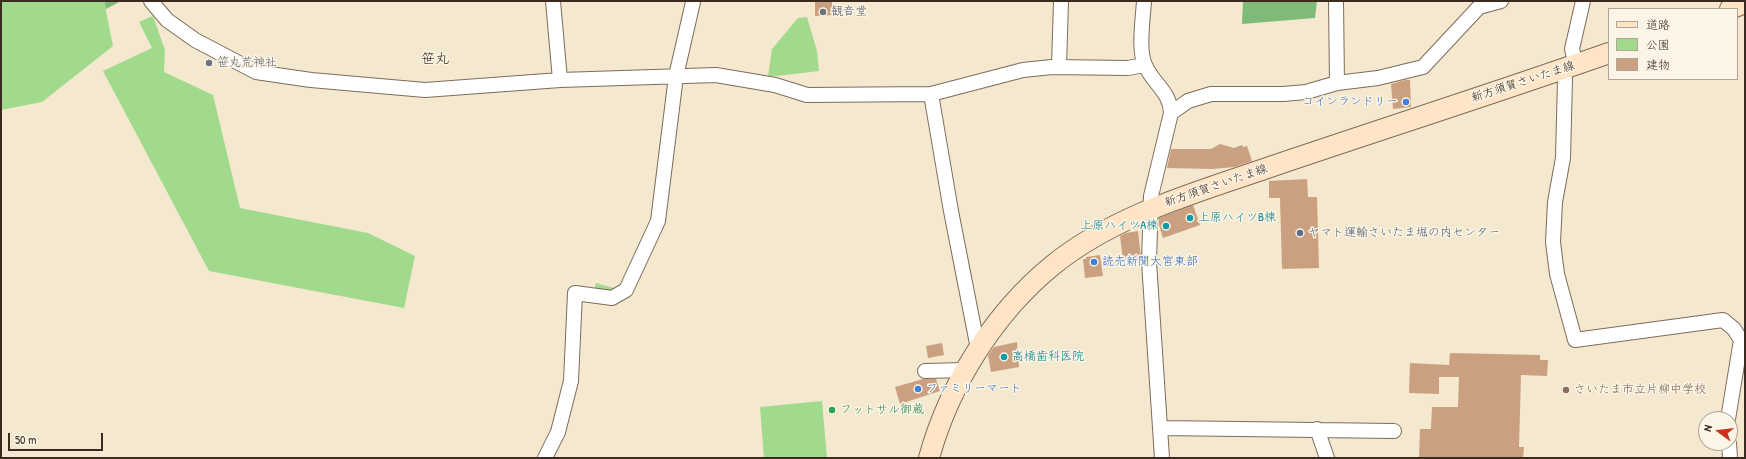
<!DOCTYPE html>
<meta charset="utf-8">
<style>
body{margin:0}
#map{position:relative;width:1746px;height:459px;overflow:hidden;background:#f4e8ce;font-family:"Patrick Hand","Klee One",sans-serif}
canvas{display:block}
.frame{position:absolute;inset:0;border:2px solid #3b2a1e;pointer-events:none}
.legend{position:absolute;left:1608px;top:8px;width:130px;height:72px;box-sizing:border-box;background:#fcf5e5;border:1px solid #afa495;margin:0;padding:5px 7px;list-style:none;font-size:12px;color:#3b2a1e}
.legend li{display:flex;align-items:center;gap:8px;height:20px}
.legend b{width:20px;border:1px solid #afa495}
.north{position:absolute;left:1698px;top:411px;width:40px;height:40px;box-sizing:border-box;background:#fcf5e5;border:1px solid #afa495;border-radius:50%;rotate:285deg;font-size:11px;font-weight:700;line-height:16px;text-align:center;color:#3b2a1e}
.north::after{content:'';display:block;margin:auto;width:14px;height:18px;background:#c8321e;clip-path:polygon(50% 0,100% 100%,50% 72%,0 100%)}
.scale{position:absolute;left:8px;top:433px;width:95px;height:18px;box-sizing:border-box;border:2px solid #3b2a1e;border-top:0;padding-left:5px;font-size:12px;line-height:14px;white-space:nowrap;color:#3b2a1e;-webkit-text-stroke:3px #fcf5e5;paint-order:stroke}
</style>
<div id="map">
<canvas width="1746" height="459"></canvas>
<div class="frame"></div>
<ul class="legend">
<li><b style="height:5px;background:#ffe4c6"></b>道路</li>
<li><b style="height:11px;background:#a1da8c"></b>公園</li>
<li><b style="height:11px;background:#caa080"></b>建物</li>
</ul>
<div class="north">N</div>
<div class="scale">50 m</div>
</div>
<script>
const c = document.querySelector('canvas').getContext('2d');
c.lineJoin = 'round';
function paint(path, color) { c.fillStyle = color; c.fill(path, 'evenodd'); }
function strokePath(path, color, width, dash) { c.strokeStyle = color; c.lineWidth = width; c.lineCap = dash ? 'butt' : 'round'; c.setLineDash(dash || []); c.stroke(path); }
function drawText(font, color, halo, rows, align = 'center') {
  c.font = font + ' "Patrick Hand","Klee One",sans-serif'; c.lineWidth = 3; c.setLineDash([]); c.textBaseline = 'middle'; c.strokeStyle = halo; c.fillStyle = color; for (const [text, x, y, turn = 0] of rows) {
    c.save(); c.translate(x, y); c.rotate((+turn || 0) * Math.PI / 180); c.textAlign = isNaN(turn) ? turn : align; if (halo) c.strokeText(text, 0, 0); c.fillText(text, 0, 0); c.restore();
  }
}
paint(new Path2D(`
 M 1,1 L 104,1 L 113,46 L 42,102 L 1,110 Z
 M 153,16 L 165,50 L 164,72 L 213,95 L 240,208 L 368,233 L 415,256 L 404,308 L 209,271 L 103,71 L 152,48 L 139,22 Z
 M 807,17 L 817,51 L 819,71 L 768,77 L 772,49 L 798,18 Z
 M 596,283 L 617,289 L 609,294 L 594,291 Z
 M 822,401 L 827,458 L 764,458 L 760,407 Z`), '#a1da8c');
paint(new Path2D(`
 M 104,1 L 121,1 L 106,9 Z
 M 1243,1 L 1317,1 L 1315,18 L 1242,24 Z`), '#80ba78');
paint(new Path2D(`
 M 815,1 L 832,1 L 832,15 L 815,16 Z
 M 1405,80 L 1410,80 L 1411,107 L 1393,109 L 1391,84 Z
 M 1220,144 L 1234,148 L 1242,145 L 1243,147 L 1247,146 L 1252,161 L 1234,167 L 1213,169 L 1167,168 L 1171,149 L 1211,149 Z
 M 1307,179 L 1308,197 L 1317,197 L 1319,268 L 1282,269 L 1280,198 L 1269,198 L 1269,181 Z
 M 1193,205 L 1200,225 L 1163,238 L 1159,225 L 1159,218 Z
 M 1138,231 L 1141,258 L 1123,260 L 1120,236 L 1126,233 Z
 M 1100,255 L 1103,276 L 1085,278 L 1083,259 L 1086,259 L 1086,257 Z
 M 1017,342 L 1019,367 L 991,372 L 988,355 L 994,347 Z
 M 942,343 L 944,355 L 928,358 L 926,346 Z
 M 1450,353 L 1540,355 L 1540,360 L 1548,360 L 1547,376 L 1521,375 L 1519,447 L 1524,447 L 1523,458 L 1419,458 L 1420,429 L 1431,429 L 1432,407 L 1458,407 L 1459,377 L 1439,377 L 1439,394 L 1409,393 L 1410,363 L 1449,365 Z
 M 923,379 L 936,379 L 940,391 L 900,404 L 895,387 Z`), '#caa080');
const street = new Path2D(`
 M 151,1 L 167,20 L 195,40 L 256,72 L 311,80 L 425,90 L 560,80 L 716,75 L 775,85 L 807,95 L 931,94 L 1023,70 L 1052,67 L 1128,68 L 1144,65
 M 553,1 L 560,80
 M 1144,1 C 1143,18 1138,50 1145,65 C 1153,84 1170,91 1171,113 L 1151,196 L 1149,262 L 1162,458
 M 1336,1 L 1337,83
 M 1576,65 L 1572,49 L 1583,1
 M 1059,67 L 1061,1
 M 1563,70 L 1565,79 L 1563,158 L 1555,202 L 1553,242 L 1557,274 L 1575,340 L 1723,320 L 1734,329 L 1741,340 L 1728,419
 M 931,94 L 951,211 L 978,349
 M 1171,113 L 1188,101 L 1211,94 L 1283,94 L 1306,92 L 1337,83 L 1378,78 L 1423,67 L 1479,7 L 1501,1
 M 925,371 L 965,370
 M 1161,428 L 1394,431
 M 1317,429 L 1327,458
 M 1729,443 L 1730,458
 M 545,458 L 558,432 L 571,381 L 575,293 L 612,298 L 626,290 L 658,221 L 676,76 L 693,2`);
const secondary = new Path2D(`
 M 1730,9 L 1745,3
 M 929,458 C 949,385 994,313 1053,265 C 1116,214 1198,192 1273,166 C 1385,128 1498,92 1609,53`);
strokePath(street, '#7c6c5c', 16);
strokePath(secondary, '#7c6c5c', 22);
strokePath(street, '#fff', 14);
strokePath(secondary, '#ffe4c6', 20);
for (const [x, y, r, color] of [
 [823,12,4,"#6b7280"],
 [209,63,4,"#6b7280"],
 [1406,102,4,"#3f7fe0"],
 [1190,218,4,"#0f9aa8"],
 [1166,226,4,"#0f9aa8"],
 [1300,233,4,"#5c6f8a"],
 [1094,262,4,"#3f7fe0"],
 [1004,357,4,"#0f9aa8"],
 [918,389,4,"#3f7fe0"],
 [1566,390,4,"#8d6e63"],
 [832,410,4,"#2e9e5b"]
]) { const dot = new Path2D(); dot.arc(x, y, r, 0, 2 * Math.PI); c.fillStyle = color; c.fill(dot); strokePath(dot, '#fcf5e5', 1.5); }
drawText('12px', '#5b616d', '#fcf5e5', [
 ["観音堂",831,12],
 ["笹丸荒神社",217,63]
], 'left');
drawText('12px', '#3b2a1e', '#fcf5e5', [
 ["新方須賀さいたま線",1523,82,-18],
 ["新方須賀さいたま線",1216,186,-19]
]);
drawText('12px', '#366cbe', '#fcf5e5', [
 ["コインランドリー",1398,102,"right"],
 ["読売新聞大宮東部",1102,262],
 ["ファミリーマート",926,389]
], 'left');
drawText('12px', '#0d838f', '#fcf5e5', [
 ["上原ハイツB棟",1198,218],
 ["上原ハイツA棟",1158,226,"right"],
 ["高橋歯科医院",1012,357]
], 'left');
drawText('12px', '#4e5e75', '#fcf5e5', [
 ["ヤマト運輸さいたま堀の内センター",1308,233]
], 'left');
drawText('12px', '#785e54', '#fcf5e5', [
 ["さいたま市立片柳中学校",1574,390]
], 'left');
drawText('12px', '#27864d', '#fcf5e5', [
 ["フットサル御蔵",840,410]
], 'left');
drawText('14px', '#3b2a1e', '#fcf5e5', [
 ["笹丸",435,59]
]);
</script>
